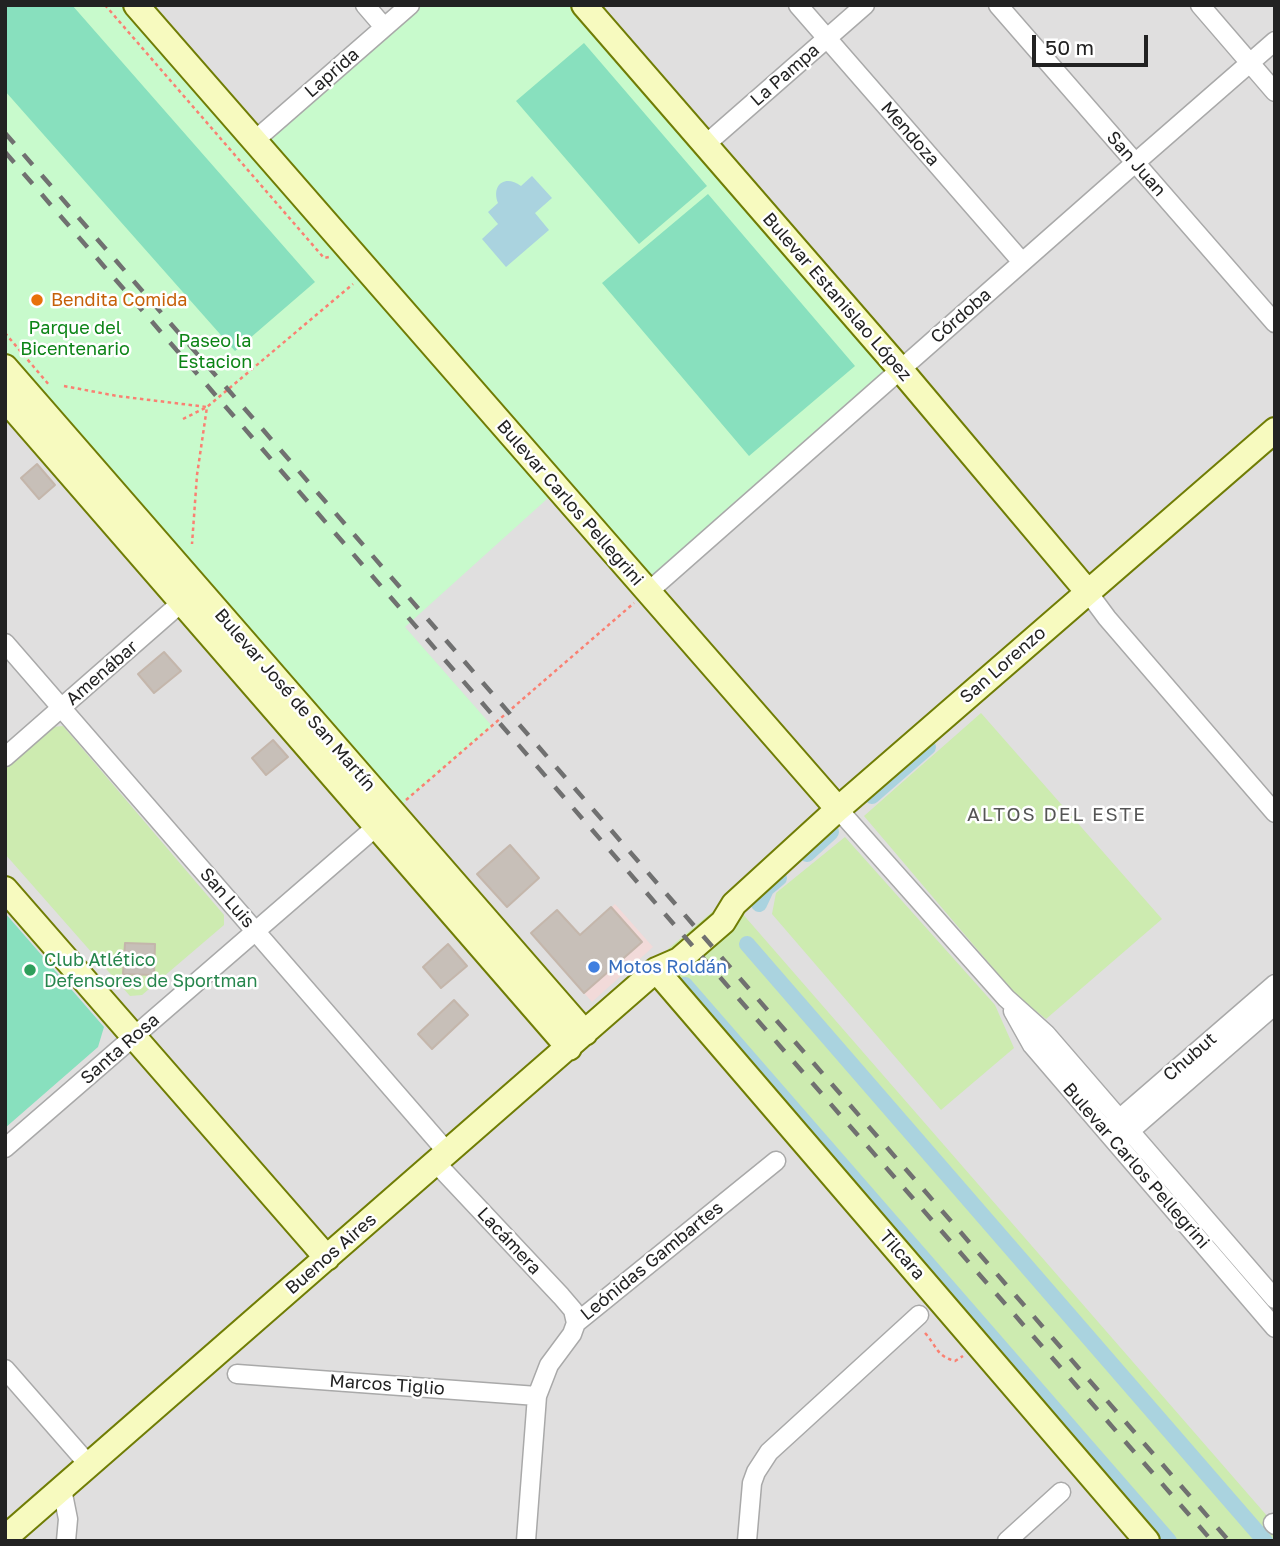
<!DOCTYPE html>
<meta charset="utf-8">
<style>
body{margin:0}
#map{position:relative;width:1280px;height:1546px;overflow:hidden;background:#f2efe9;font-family:"Golos Text",sans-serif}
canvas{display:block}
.frame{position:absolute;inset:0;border:7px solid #222;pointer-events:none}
.scale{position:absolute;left:1032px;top:35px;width:116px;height:32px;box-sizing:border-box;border:4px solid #222;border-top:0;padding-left:9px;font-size:21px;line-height:24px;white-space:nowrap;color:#222;-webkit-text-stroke:5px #fff;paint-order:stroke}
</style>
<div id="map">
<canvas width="1280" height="1546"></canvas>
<div class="frame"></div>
<div class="scale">50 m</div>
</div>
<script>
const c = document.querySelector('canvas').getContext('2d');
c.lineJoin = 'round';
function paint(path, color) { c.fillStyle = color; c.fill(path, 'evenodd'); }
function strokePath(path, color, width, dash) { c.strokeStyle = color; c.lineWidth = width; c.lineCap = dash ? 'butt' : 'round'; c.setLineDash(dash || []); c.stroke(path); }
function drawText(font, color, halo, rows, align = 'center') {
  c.font = font + ' "Golos Text",sans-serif'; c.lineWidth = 5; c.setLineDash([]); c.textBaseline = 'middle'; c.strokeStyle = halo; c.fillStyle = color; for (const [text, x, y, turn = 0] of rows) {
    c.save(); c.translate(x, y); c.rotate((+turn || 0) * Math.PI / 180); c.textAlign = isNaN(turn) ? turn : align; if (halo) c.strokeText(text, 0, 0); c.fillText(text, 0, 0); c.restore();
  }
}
paint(new Path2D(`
 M 5,5 L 1275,5 L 1275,1541 L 5,1541 Z`), '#e0dfdf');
paint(new Path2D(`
 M 615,904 L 653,947 L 592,1002 L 553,958 Z`), '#f2dad9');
paint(new Path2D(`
 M 981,713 L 1162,919 L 1046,1019 L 1016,995 L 864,816 Z
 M 63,726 L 224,915 L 224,925 L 142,995 L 130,996 L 5,854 L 5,769 L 53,727 Z
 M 845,837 L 995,1005 L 1014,1048 L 941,1110 L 772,914 L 776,893 Z
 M 734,904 L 1275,1525 L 1275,1541 L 1147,1541 L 656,970 L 668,949 L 712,912 Z`), '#cdebb0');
paint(new Path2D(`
 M 5,5 L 136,5 L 254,140 L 410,5 L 584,5 L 900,369 L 648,592 L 557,490 L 405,627 L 492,726 L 393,812 L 5,367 Z`), '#c8facc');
paint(new Path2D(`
 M 7,5 L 72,5 L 315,282 L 235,351 L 5,91 L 5,7 Z
 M 584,43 L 707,186 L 639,244 L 516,101 Z
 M 708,194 L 855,366 L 749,456 L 602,283 Z
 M 5,913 L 104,1027 L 98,1047 L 5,1128 Z`), '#88e0be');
paint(new Path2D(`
 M 532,176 L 552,198 L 535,213 L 549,230 L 506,267 L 482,239 L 498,224 L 488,212 L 498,203 C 491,185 505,174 521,186 Z`), '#aad3df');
strokePath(new Path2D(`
 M 872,796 L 928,747
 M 807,854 L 831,832
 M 759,904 L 766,889 L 779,878
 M 747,944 L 1265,1541
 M 685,985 L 1169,1541`), '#aad3df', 16);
const building = new Path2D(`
 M 37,464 L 55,485 L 39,499 L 21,478 Z
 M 164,652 L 181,671 L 154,693 L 138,674 Z
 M 273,740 L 288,757 L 266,775 L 252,758 Z
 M 510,845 L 539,878 L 507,907 L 477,874 Z
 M 611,907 L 642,942 L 584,993 L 531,933 L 557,910 L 580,935 Z
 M 125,943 L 155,944 L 154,975 L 123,974 Z
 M 448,944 L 467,966 L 441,988 L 423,967 Z
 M 454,1000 L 468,1015 L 432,1049 L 418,1034 Z`);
paint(building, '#c7bfb8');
strokePath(building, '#c4b6ab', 2);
const street = new Path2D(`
 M 365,5 L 384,27
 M 798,5 L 1022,262
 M 998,5 L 1275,323
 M 1200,5 L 1275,92
 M 254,141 L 410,5
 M 705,145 L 865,5
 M 1087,591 L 1107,618 L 1275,813
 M 648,592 L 1135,163 L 1275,41
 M 5,643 L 448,1153
 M 5,757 L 190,595
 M 838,809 L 1006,998 L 1046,1034 L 1275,1299
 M 1013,1011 L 1032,1045 L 1275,1328
 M 1111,1126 L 1275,984
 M 1122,1138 L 1275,1005
 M 5,1148 L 384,820
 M 436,1163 L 561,1296 L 573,1310 L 576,1323
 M 5,1369 L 89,1465
 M 237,1374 L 537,1396
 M 62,1489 L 68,1519 L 66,1541
 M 1273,1523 L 1275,1525
 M 526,1541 L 537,1396 L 549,1365 L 572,1334 L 576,1323 L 776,1161
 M 747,1541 L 752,1483 L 756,1472 L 769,1452 L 919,1315
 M 1007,1541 L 1061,1492`);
const secondary = new Path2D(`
 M 136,5 L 838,809
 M 584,5 L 900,369 L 1087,591
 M 5,367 L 585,1033
 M 5,399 L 569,1048
 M 5,889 L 327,1258
 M 656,970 L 1147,1541
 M 5,1538 L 656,970 L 679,960 L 723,922 L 734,904 L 838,809 L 1275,430`);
strokePath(street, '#a9a9a9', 21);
strokePath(secondary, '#707d05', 28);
strokePath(new Path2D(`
 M 105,5 L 324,258 L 329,257
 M 5,333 L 50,386
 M 64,386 L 117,396 L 207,407 L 197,475 L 192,544
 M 183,419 L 207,407 L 353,284
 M 406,800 L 634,603
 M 925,1333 C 937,1346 936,1356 955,1361 L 963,1356`), '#fa8072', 2.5, [3.5, 3.5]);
strokePath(street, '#fff', 18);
strokePath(secondary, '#f7fabf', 24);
strokePath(new Path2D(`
 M 5,133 L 1229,1541
 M 5,152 L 684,936 L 1212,1541`), '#707070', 4.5, [14, 14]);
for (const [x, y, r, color] of [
 [37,300,7,"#e8710a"],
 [594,967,7,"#3f7fe0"],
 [30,970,7,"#2e9e5b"]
]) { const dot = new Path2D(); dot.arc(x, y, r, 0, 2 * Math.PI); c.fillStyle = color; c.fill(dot); strokePath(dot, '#fff', 2.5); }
drawText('18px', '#222', '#fff', [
 ["Laprida",332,73,-41],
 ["La Pampa",785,75,-41],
 ["Mendoza",910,134,49],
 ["San Juan",1136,164,49],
 ["Bulevar Estanislao López",837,297,49],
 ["Córdoba",961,316,-41],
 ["Bulevar Carlos Pellegrini",570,503,49],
 ["San Lorenzo",1003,665,-41],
 ["Amenábar",102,673,-41],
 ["Bulevar José de San Martín",295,700,49],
 ["San Luis",227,898,49],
 ["Santa Rosa",120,1049,-41],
 ["Chubut",1190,1057,-41],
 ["Bulevar Carlos Pellegrini",1136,1166,49],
 ["Lacámera",509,1241,47],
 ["Buenos Aires",331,1254,-41],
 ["Tilcara",902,1255,49],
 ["Leónidas Gambartes",652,1261,-39],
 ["Marcos Tiglio",387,1385,4]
]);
drawText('18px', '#c56008', '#fff', [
 ["Bendita Comida",51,300]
], 'left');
drawText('18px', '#0c8416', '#fff', [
 ["Parque del",75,328],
 ["Bicentenario",75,349],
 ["Paseo la",215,341],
 ["Estacion",215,362]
]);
drawText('18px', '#27864d', '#fff', [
 ["Club Atlético",44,960],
 ["Defensores de Sportman",44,981]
], 'left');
drawText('18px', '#366cbe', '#fff', [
 ["Motos Roldán",608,967]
], 'left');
c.letterSpacing = '2px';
drawText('19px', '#555', '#fff', [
 ["ALTOS DEL ESTE",1057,815]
]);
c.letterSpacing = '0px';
</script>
